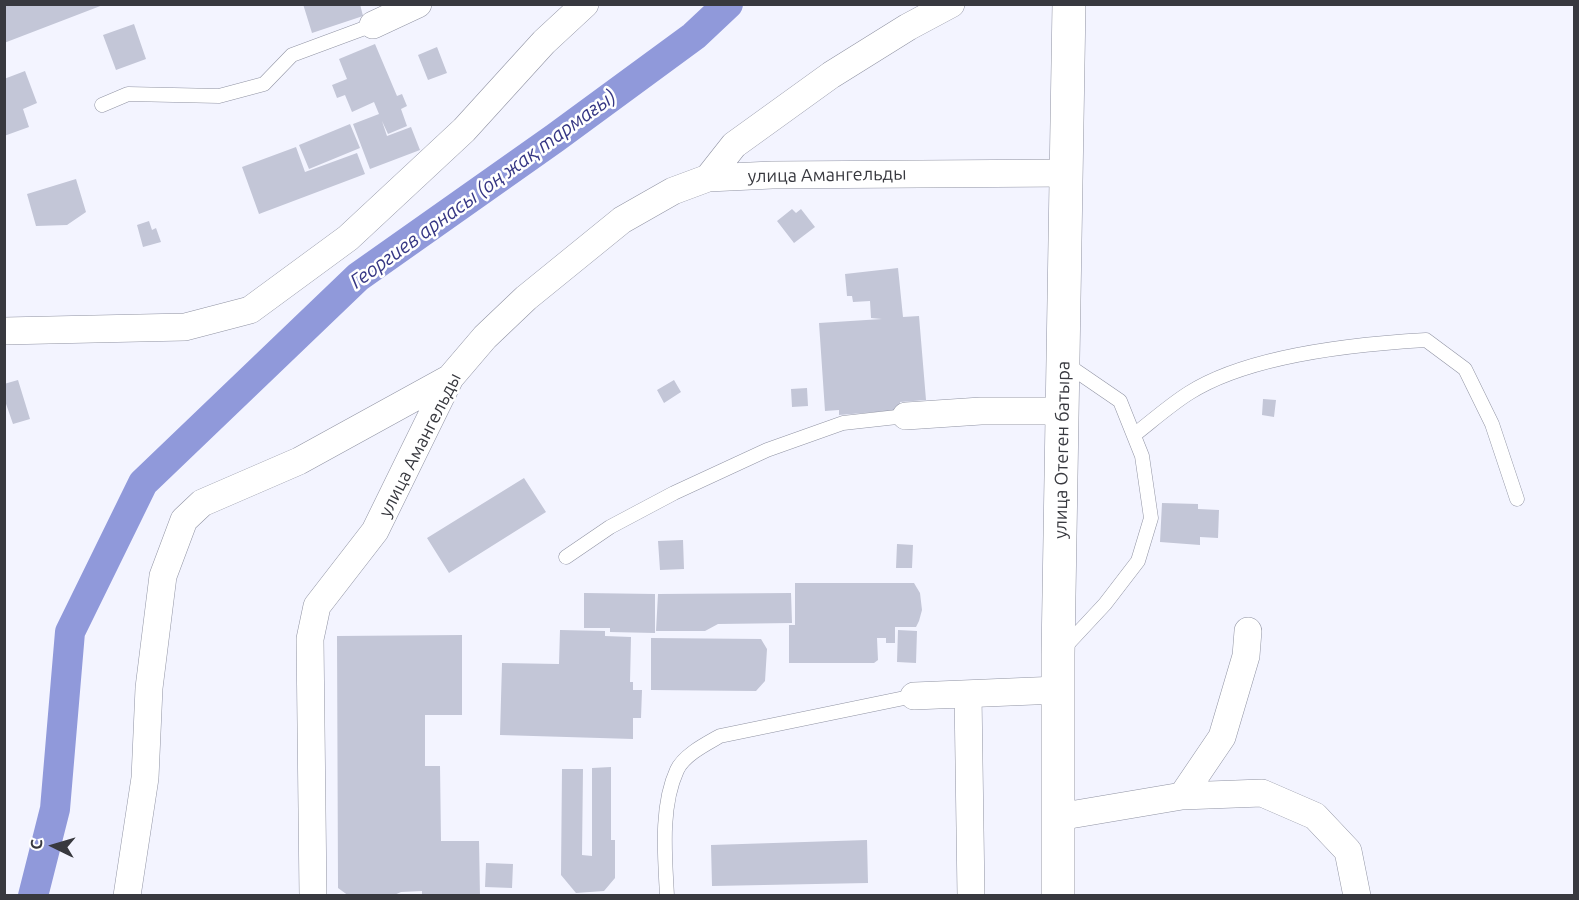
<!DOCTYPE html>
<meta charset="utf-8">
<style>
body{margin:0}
#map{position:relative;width:1579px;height:900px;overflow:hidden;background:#f3f4ff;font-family:Ubuntu,sans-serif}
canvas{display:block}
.frame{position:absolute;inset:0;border:6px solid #38393f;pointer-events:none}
.north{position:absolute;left:24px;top:816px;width:60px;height:60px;-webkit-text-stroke:4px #fff;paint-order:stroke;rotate:275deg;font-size:16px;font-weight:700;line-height:24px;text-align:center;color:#38393f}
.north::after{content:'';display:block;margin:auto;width:21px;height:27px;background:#38393f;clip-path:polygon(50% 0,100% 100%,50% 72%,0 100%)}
</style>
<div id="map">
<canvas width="1579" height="900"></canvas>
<div class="frame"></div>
<div class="north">С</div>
</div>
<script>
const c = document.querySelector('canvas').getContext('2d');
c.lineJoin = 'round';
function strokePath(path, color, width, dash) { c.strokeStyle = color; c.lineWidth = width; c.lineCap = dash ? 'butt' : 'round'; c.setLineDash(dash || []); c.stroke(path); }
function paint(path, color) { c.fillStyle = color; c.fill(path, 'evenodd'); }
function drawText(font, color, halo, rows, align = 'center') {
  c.font = font + ' Ubuntu,sans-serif'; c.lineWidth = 5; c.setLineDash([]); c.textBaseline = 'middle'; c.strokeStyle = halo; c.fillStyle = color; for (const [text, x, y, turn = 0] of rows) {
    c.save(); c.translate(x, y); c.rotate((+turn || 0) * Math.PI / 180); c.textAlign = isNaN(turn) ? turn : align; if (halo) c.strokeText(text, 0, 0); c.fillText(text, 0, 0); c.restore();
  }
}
strokePath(new Path2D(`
 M 33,896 L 55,809 L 70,632 L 143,483 L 358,277 L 555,138 L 694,36 L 728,4`), '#9099da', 30);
paint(new Path2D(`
 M 4,4 L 102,4 L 103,5 L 4,43 Z
 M 303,4 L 360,4 L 363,16 L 312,33 Z
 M 134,24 L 146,59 L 116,70 L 103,35 Z
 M 375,44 L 397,96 L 402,94 L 407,106 L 401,109 L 407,126 L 388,134 L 382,121 L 387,136 L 411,127 L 420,150 L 370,169 L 353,124 L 379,114 L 374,102 L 352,112 L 345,95 L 337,98 L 332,85 L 347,79 L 339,59 Z
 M 437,47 L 447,73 L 428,80 L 418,55 Z
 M 25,71 L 37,103 L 23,109 L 29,127 L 4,136 L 4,79 Z
 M 350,124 L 360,148 L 309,169 L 299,145 Z
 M 296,147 L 305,172 L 357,153 L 365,174 L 259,214 L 242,167 Z
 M 76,179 L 86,212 L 67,225 L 36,226 L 27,194 Z
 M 792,209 L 796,213 L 801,209 L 815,227 L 794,243 L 777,221 Z
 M 149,221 L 152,230 L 156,228 L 161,242 L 143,247 L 137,225 Z
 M 898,268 L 903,317 L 919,316 L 926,400 L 900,402 L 901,410 L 839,415 L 839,410 L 825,411 L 819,323 L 882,319 L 871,318 L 870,301 L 853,302 L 852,296 L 847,296 L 845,274 Z
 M 18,380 L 30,419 L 13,424 L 4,398 L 4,384 Z
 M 674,380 L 681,392 L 664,403 L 657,390 Z
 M 807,388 L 808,406 L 792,407 L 791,389 Z
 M 1263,399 L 1276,400 L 1274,417 L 1262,415 Z
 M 524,478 L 546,512 L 449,573 L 427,538 Z
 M 1162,503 L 1198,504 L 1198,509 L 1219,510 L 1218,538 L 1200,537 L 1200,545 L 1160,542 Z
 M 683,540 L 684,569 L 660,570 L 658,541 Z
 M 897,544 L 913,545 L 912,568 L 896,568 Z
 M 795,583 L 914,583 L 920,593 L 922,610 L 919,621 L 916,627 L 895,627 L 895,643 L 886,643 L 886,638 L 877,638 L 878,660 L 874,663 L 789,663 L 789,625 L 795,625 Z
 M 584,593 L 655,594 L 655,633 L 610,632 L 610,628 L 584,628 Z
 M 791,593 L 792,623 L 718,624 L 705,631 L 656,631 L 658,594 Z
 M 560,630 L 605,631 L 605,636 L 631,637 L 630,682 L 633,682 L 633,690 L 642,690 L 641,718 L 633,718 L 633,739 L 500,735 L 502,663 L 559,664 Z
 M 898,630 L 917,631 L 916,663 L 897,662 Z
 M 462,635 L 462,715 L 425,715 L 425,766 L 440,766 L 441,841 L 479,841 L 480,896 L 422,896 L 422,891 L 401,892 L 392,896 L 349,896 L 338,888 L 337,636 Z
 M 651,638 L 761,639 L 767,649 L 765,681 L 756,691 L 651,690 Z
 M 611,767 L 611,840 L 615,840 L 615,878 L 604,891 L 576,893 L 561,875 L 562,769 L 583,769 L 582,855 L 592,856 L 592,768 Z
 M 867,840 L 868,883 L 712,886 L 711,845 Z
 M 486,863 L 513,864 L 512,888 L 485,887 Z`), '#c3c6d7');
const service = new Path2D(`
 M 102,105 L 128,94 L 219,96 L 264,84 L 292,55 L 373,25
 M 1134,435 C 1152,421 1170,405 1189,393 C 1249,355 1356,344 1426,340 L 1465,369 L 1492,424 L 1517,499
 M 566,557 L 610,527 L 674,493 L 767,450 L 843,423 L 906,416
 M 1064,648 L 1105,604 L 1138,561 L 1151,518 L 1142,456 L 1120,401 L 1066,364
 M 667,896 C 665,856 660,807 677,770 C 684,755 706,744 720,736 L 914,696`);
const minor = new Path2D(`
 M 373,25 L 418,4
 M 708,178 L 734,145 L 831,75 L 908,27 L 951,4
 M 4,331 L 185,327 L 250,310 L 348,238 L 464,130 L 544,42 L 585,4
 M 906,416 L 981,411 L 1063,411
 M 968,694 L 971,896
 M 914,696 L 1058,690
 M 1182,796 L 1222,737 L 1246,656 L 1248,631
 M 1058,817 L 1182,796 L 1262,793 L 1315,816 L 1348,851 L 1357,896
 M 127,896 L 145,778 L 149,688 L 163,576 L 184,520 L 202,503 L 299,461 L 450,378
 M 313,896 L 310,639 L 317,606 L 375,531 L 450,378 L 485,337 L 526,298 L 622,220 L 673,191 L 708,178 L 772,175 L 1068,173`);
const secondary = new Path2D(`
 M 1058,896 L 1058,654 L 1069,4`);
strokePath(service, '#9093a3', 15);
strokePath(minor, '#9093a3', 28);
strokePath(secondary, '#9093a3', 34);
strokePath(service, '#fff', 14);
strokePath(minor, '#fff', 27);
strokePath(secondary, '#fff', 33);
drawText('18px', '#38393f', '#fff', [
 ["улица Амангельды",827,175,-1],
 ["улица Амангельды",420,445,-63],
 ["улица Отеген батыра",1062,450,-89]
]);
drawText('italic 20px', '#363784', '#fff', [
 ["Георгиев арнасы (оң жақ тармағы)",483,189,-36]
]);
</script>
